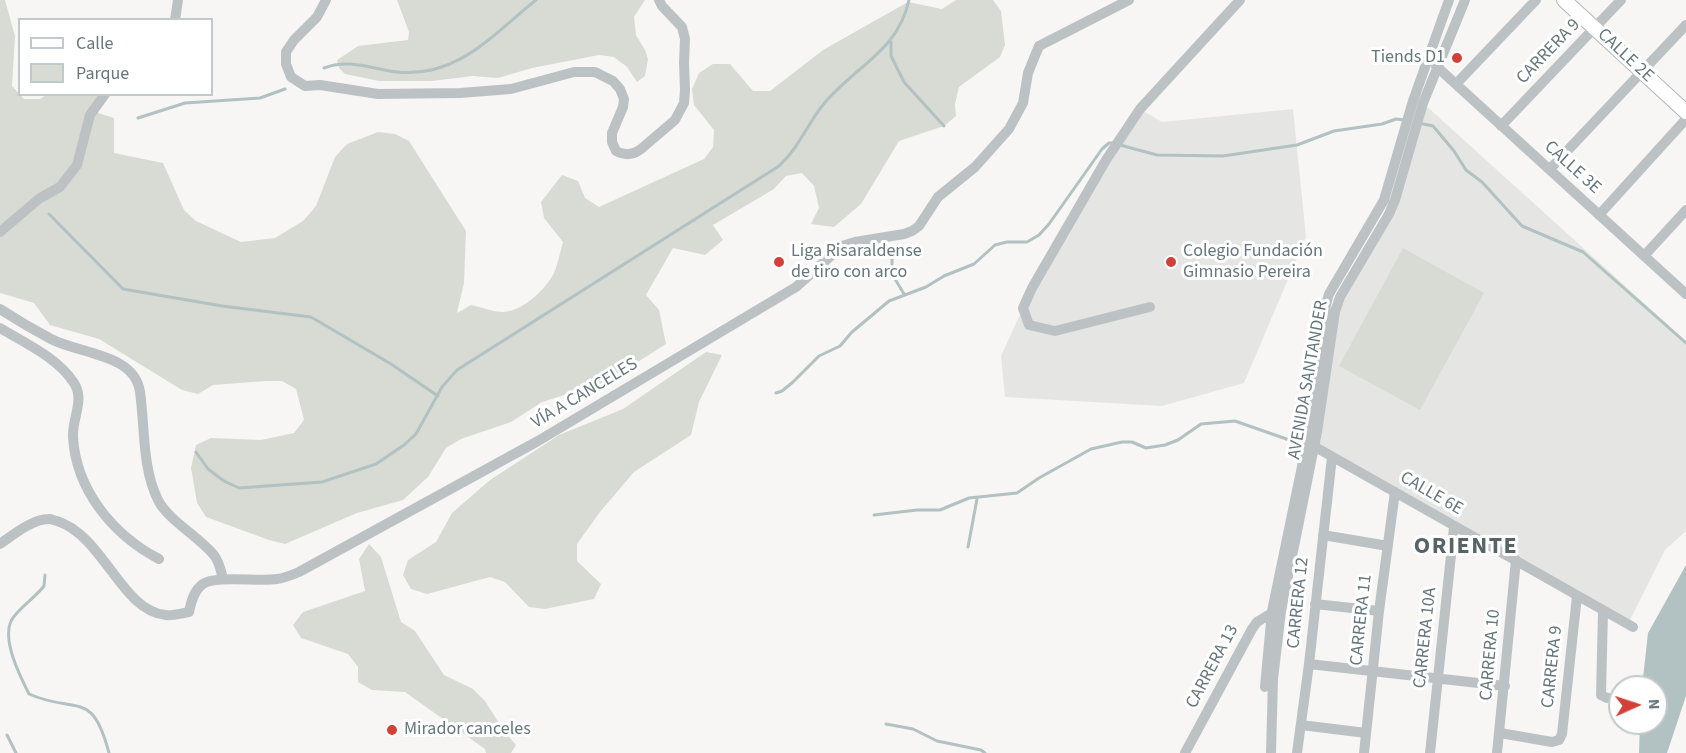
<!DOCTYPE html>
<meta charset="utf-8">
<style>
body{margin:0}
#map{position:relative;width:1686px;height:753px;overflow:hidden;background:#f7f6f4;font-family:"Source Sans 3",sans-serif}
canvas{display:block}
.legend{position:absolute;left:18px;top:18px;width:195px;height:78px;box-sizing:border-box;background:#fff;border:2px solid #c1c9cb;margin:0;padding:8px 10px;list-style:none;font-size:18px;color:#65777c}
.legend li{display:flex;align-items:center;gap:12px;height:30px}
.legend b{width:30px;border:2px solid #c1c9cb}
.north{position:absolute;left:1608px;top:675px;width:60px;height:60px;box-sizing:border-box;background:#fff;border:2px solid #c1c9cb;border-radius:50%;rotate:87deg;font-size:16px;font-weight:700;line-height:24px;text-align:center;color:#65777c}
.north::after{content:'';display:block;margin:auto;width:21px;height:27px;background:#d24039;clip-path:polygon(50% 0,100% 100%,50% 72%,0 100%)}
</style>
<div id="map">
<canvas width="1686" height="753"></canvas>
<ul class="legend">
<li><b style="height:8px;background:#fff"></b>Calle</li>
<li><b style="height:16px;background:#d8dbd4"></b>Parque</li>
</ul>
<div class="north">N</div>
</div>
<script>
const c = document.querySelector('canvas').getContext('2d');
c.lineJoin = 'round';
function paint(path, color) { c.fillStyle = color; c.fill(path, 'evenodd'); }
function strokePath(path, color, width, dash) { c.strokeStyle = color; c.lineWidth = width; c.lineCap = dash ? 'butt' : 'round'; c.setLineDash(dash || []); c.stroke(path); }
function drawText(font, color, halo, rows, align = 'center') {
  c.font = font + ' "Source Sans 3",sans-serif'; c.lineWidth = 6; c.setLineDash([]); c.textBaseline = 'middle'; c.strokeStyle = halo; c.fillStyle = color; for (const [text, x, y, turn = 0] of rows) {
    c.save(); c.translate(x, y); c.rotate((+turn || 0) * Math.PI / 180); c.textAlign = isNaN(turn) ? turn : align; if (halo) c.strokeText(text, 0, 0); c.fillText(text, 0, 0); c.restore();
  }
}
paint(new Path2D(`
 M 1423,103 L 1686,341 L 1686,531 L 1665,550 L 1628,624 L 1314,446 L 1335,312 L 1389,214 Z
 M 1140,109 L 1162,122 L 1293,109 L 1306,237 L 1244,383 L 1162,406 L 1005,397 L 1001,356 L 1023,308 Z`), '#e5e6e4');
paint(new Path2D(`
 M 0,0 L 5,0 L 15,36 L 12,86 L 24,99 L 40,99 L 46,95 L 104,95 L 98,113 L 114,118 L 114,153 L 163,163 L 184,210 L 196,221 L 241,242 L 275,238 L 303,221 L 316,206 L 335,157 L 347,144 L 378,132 L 395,134 L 409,141 L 466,231 L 464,283 L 457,313 L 471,305 C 481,307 493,312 503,312 C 523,311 545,290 554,273 C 558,264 560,252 563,242 L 544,218 L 541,202 L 562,175 L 578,181 L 585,198 L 599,207 L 704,159 L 713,147 L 714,130 L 694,105 L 692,89 L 699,73 L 713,64 L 730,64 L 753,91 L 770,91 L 823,50 L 908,2 L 942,9 L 956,0 L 993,0 L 1001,11 L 1005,45 L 1000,57 L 959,87 L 955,104 L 956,116 L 944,126 L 899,141 L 861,204 L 834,227 L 811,224 L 819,208 L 814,186 L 802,173 L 786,176 L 774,189 L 713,225 L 723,240 L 705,255 L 673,248 L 646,295 L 659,310 L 666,344 L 608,381 L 542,402 L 511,422 L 461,439 L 446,448 L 428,477 L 403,500 L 357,513 L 285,544 L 269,540 L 206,517 L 197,503 L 191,468 L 196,445 L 211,438 L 261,440 L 294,433 L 304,420 L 296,389 L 282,381 L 266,381 L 213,385 L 198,394 L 182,390 L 99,339 L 50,325 L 34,303 L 0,293 Z
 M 397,0 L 645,0 L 634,17 L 636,35 L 645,50 L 648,59 L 645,76 L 637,82 L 627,67 L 614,57 L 599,55 L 532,68 L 498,78 L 473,76 L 432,81 L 379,81 L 345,74 L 339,68 L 337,60 L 358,46 L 408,40 L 409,32 Z
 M 1403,248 L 1484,293 L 1420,410 L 1339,366 Z
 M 706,352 L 722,355 L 699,402 L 691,435 L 634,472 L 600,512 L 577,544 L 577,561 L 601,584 L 594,599 L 545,609 L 529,607 L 505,582 L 490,577 L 427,594 L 411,589 L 403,575 L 408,560 L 436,542 L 452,513 L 490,480 L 559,435 L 623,409 Z
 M 369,544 L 381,557 L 401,622 L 415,631 L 444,675 L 473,689 L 485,701 L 504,731 L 516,745 L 511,753 L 486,753 L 485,749 L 405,692 L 372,690 L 358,682 L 358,667 L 348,654 L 301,638 L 293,625 L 303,612 L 365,591 L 359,559 Z`), '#d8dbd4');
paint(new Path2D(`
 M 1686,565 L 1686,696 L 1667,753 L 1639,753 L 1640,723 L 1656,723 L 1656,696 L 1660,700 C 1671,686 1682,612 1684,592 L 1682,592 C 1665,622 1659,656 1656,690 L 1656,687 L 1642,687 L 1648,633 Z`), '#b2c1c2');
strokePath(new Path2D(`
 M 891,42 L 891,56 L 904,82 L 944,126
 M 324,68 C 348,58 372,69 397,72 C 458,78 492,35 536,0
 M 138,118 L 185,103 L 260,98 L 285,89
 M 1419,123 L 1433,126 L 1454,151 L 1466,170 L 1482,182 L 1522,226 L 1583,252 L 1686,343
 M 1120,145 L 1157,155 L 1223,156 L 1297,145 L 1334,131 L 1382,124 L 1396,119 L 1404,120
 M 49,214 L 123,289 L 222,306 L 311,317 L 391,364 L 438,396
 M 892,248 L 892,274 L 904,294
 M 776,393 L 782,391 L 793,382 L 819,356 L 840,346 L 852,332 L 889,301 L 926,287 L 944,276 L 974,264 L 995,245 L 1007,242 L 1027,242 L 1039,235 L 1049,224 L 1102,149 L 1109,143 L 1113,143
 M 196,452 L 208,469 L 224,481 L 239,488 L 322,482 L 376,464 L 404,445 L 416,434 L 442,387 L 457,370 L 779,166 C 799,147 806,127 822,106 C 853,67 898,52 909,0
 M 874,515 L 917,510 L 940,510 L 969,498 L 1017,493 L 1039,478 L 1091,449 L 1122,442 L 1132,442 L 1146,448 L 1165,445 L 1178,440 L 1201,424 L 1235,421 L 1295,442
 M 968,547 L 977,499
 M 45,575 L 44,586 C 35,598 17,609 11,621 C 2,641 20,676 29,694 C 77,715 92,688 109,753
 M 886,724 L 913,729 L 937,741 L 981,750 L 985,753
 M 7,735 L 16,753`), '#b2c1c2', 3);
strokePath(new Path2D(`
 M 1654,753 L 1666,656 L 1672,629 L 1686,588`), '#b2c1c2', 16);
const major = new Path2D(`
 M 1564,0 L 1686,112`);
strokePath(major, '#b0b6b8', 16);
strokePath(new Path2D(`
 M 326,0 L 317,17 L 294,40 L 286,52 L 286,64 L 291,77 L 305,86 L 320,85 L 378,94 L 460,93 L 511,89 L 574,72 L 595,72 L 613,81 L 620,89 L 624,99 L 623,107 L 612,133 L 612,142 L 616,151 C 625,156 633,155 641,149 L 675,120 L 684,103 L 685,90 L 684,63 L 685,39 L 682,27 L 662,6 L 659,0
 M 175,20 L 178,0
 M 1436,66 L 1686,294
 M 1456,84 L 1536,0
 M 1501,126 L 1621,0
 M 1550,169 L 1686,25
 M 1599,215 L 1686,119
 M 0,232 L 40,198 L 60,187 L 77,165 L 90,115 L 105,94
 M 1644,256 L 1686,210
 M 1150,307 L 1055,331 L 1029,325 L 1023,308 L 1032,288 L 1106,160 L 1140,109 L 1240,0
 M 0,309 C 17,320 34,330 51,339 C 80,354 135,354 140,392 C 145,427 142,468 158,500 C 168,520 198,536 213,554 C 219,560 221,571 223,579
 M 0,328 C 25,343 58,358 74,383 C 85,400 72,418 73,437 C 76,490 113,535 159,559
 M 1310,444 L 1633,627
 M 1323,535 L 1388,546
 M 0,544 C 13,535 32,519 49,519 C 52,519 55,521 57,521 C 104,536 121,611 166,615 C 173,616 182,613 189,612 C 191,602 194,590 203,584 C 215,575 260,582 277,579 C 285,578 292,575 299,572 L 538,441 L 796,287 L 842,246 L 855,242 L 904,234 L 912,231 L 919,226 L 938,197 L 975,167 L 1009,129 L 1023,103 L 1028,73 L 1039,46 L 1129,0
 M 1315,604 L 1379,611
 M 1603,611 L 1601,695 L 1607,698 L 1620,699
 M 1309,664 L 1505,686
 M 1265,687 L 1272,611 L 1310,428 L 1326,305 L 1329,294 L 1384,200 L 1413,101 L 1449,0
 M 1301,725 L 1366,733
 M 1500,733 L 1552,742 L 1559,740 L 1562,734 L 1577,596
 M 1185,753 L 1252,629 L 1257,622 L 1275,611
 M 1271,753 L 1273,679 L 1281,611 L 1317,432 L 1335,312 L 1340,297 L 1389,214 L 1395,200 L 1423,103 L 1465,0
 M 1297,753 L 1309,664 L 1332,457
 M 1364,753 L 1379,611 L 1395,492
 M 1430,753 L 1454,527
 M 1497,753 L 1516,560`), '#bcc2c4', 10);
strokePath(major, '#fff', 14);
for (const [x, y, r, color] of [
 [1457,58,6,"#d24039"],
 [779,262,6,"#d24039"],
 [1171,262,6,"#d24039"],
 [392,730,6,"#d24039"]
]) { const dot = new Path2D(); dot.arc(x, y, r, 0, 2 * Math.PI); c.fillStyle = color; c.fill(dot); strokePath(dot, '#fff', 2); }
drawText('18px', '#65777c', '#fff', [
 ["CARRERA 9",1549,52,-46],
 ["CALLE 2E",1625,56,43],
 ["CALLE 3E",1572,168,42],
 ["AVENIDA SANTANDER",1309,380,-80],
 ["VÍA A CANCELES",585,394,-31],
 ["CALLE 6E",1431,494,30],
 ["CARRERA 12",1299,603,-84],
 ["CARRERA 11",1362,620,-84],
 ["CARRERA 10A",1426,638,-84],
 ["CARRERA 10",1491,655,-85],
 ["CARRERA 13",1213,667,-62],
 ["CARRERA 9",1553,667,-84]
]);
drawText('18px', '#65777c', '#fff', [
 ["Tiends D1",1445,58,"right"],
 ["Liga Risaraldense",791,252],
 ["de tiro con arco",791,273],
 ["Colegio Fundación",1183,252],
 ["Gimnasio Pereira",1183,273],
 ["Mirador canceles",404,730]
], 'left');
c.letterSpacing = '1.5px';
drawText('bold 24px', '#566368', '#fff', [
 ["ORIENTE",1466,548]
]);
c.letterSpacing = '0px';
</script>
